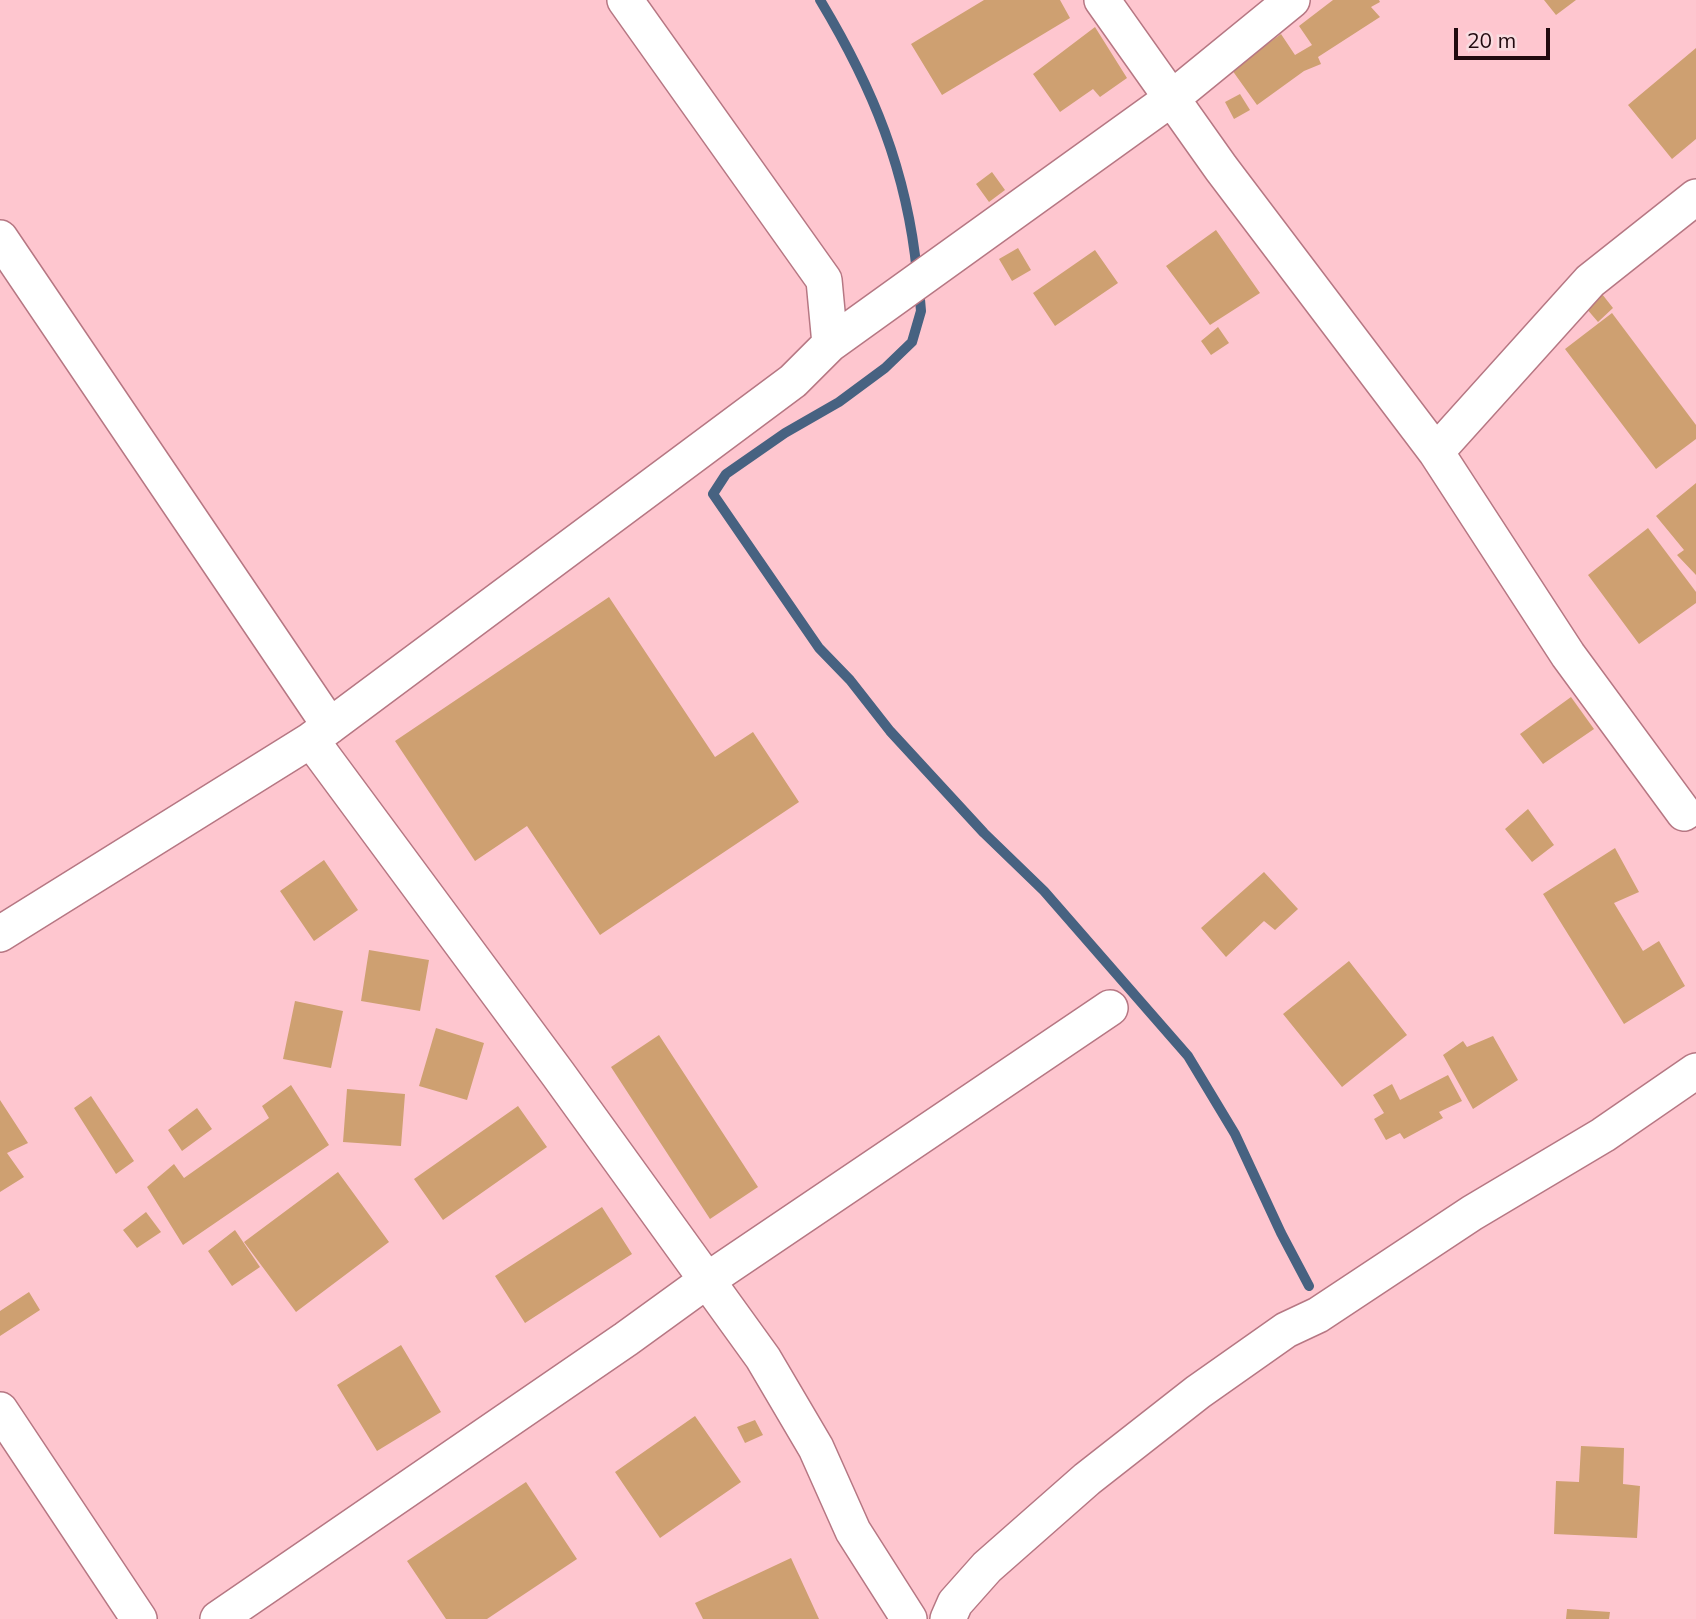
<!DOCTYPE html>
<style>
body{margin:0}
#map{position:relative;width:1696px;height:1619px;overflow:hidden;background:#fec6cf;font-family:Mulish,sans-serif}
canvas{display:block}
.scale{position:absolute;left:1454px;top:28px;width:96px;height:32px;box-sizing:border-box;border:4px solid #210a0f;border-top:0;padding-left:9px;font-size:21px;line-height:24px;white-space:nowrap;color:#210a0f;-webkit-text-stroke:5px #f9dce0;paint-order:stroke}
</style>
<div id="map">
<canvas width="1696" height="1619"></canvas>
<div class="scale">20 m</div>
</div>
<script>
const c = document.querySelector('canvas').getContext('2d');
c.lineJoin = 'round';
function strokePath(path, color, width, dash) { c.strokeStyle = color; c.lineWidth = width; c.lineCap = dash ? 'butt' : 'round'; c.setLineDash(dash || []); c.stroke(path); }
function paint(path, color) { c.fillStyle = color; c.fill(path, 'evenodd'); }
strokePath(new Path2D(`
 M 820,0 C 873,88 907,171 917,273
 M 919,288 L 921,311 L 912,342 L 885,368 L 839,402 L 785,433 L 726,474 L 713,494 L 819,648 L 850,680 L 890,731 L 984,833 L 1044,891 L 1188,1056 L 1235,1134 L 1281,1233 L 1309,1286`), '#476281', 10);
paint(new Path2D(`
 M 984,0 L 1060,0 L 1070,18 L 942,95 L 911,44 Z
 M 1333,0 L 1379,0 L 1380,2 L 1371,7 L 1380,17 L 1318,57 L 1321,64 L 1304,71 L 1257,105 L 1232,70 L 1281,34 L 1295,55 L 1312,45 L 1299,26 Z
 M 1544,0 L 1576,0 L 1556,15 Z
 M 1095,27 L 1127,78 L 1100,97 L 1093,89 L 1060,112 L 1033,74 Z
 M 1696,48 L 1696,139 L 1672,159 L 1628,105 Z
 M 1240,94 L 1250,110 L 1234,119 L 1225,102 Z
 M 992,172 L 1005,190 L 989,202 L 976,184 Z
 M 1216,230 L 1260,293 L 1210,325 L 1166,266 Z
 M 1018,248 L 1031,270 L 1012,281 L 999,259 Z
 M 1095,250 L 1118,283 L 1055,326 L 1033,293 Z
 M 1602,294 L 1613,308 L 1598,322 L 1586,308 Z
 M 1612,313 L 1696,425 L 1696,439 L 1656,469 L 1565,349 Z
 M 1218,327 L 1229,343 L 1211,355 L 1201,341 Z
 M 1696,483 L 1696,575 L 1677,555 L 1684,550 L 1656,516 Z
 M 1648,528 L 1696,592 L 1696,603 L 1639,644 L 1588,575 Z
 M 609,597 L 715,757 L 753,732 L 799,802 L 600,935 L 527,826 L 475,861 L 395,741 Z
 M 1571,697 L 1594,729 L 1543,764 L 1520,734 Z
 M 1528,809 L 1554,845 L 1532,862 L 1505,829 Z
 M 1615,848 L 1639,892 L 1614,903 L 1643,951 L 1659,941 L 1685,986 L 1624,1024 L 1543,894 Z
 M 324,860 L 358,910 L 314,941 L 280,891 Z
 M 1264,872 L 1298,909 L 1275,930 L 1264,921 L 1226,957 L 1201,928 Z
 M 369,950 L 429,960 L 420,1011 L 361,1001 Z
 M 1349,961 L 1407,1035 L 1342,1087 L 1283,1014 Z
 M 295,1001 L 343,1011 L 331,1068 L 283,1059 Z
 M 436,1028 L 484,1043 L 467,1100 L 419,1086 Z
 M 659,1035 L 758,1187 L 710,1219 L 611,1067 Z
 M 1493,1036 L 1518,1080 L 1473,1109 L 1443,1055 L 1463,1041 L 1467,1047 Z
 M 1448,1075 L 1462,1101 L 1439,1112 L 1443,1118 L 1404,1139 L 1400,1133 L 1386,1140 L 1374,1119 L 1384,1113 L 1373,1095 L 1392,1084 L 1400,1100 Z
 M 291,1085 L 329,1145 L 183,1245 L 147,1187 L 174,1164 L 184,1178 L 269,1118 L 262,1106 Z
 M 347,1089 L 405,1094 L 401,1146 L 343,1142 Z
 M 91,1096 L 134,1161 L 116,1174 L 74,1108 Z
 M 0,1100 L 28,1143 L 7,1153 L 24,1177 L 0,1192 Z
 M 518,1106 L 547,1147 L 443,1220 L 414,1179 Z
 M 197,1108 L 212,1129 L 182,1151 L 168,1130 Z
 M 338,1172 L 389,1242 L 296,1312 L 244,1242 Z
 M 602,1207 L 632,1254 L 525,1323 L 495,1276 Z
 M 146,1212 L 161,1232 L 137,1248 L 123,1230 Z
 M 235,1230 L 260,1267 L 232,1286 L 208,1251 Z
 M 29,1292 L 40,1310 L 0,1336 L 0,1311 Z
 M 401,1345 L 441,1412 L 377,1451 L 337,1385 Z
 M 695,1416 L 741,1482 L 660,1538 L 615,1472 Z
 M 755,1420 L 763,1435 L 745,1443 L 737,1427 Z
 M 1581,1446 L 1624,1448 L 1623,1484 L 1640,1486 L 1637,1538 L 1554,1534 L 1556,1481 L 1579,1482 Z
 M 526,1482 L 577,1559 L 487,1619 L 446,1619 L 407,1561 Z
 M 791,1558 L 819,1619 L 703,1619 L 695,1603 Z
 M 1567,1609 L 1610,1612 L 1609,1619 L 1566,1619 Z`), '#cea071');
const street = new Path2D(`
 M 1102,0 L 1221,168 L 1436,452 L 1568,655 L 1684,813
 M 0,238 L 330,726
 M 830,344 L 1172,98 L 1292,0
 M 1436,452 L 1590,281 L 1696,197
 M 311,740 L 793,381 L 830,344 L 824,280 L 625,0
 M 0,934 L 311,740 L 558,1074 L 763,1358 L 816,1448 L 853,1531 L 909,1619
 M 0,1410 L 139,1619
 M 218,1619 L 626,1339 L 706,1281 L 1110,1008
 M 948,1619 L 955,1603 L 987,1567 L 1087,1479 L 1198,1392 L 1286,1330 L 1318,1315 L 1472,1213 L 1603,1135 L 1696,1071`);
strokePath(street, '#b67783', 38);
strokePath(street, '#fff', 35);
</script>
